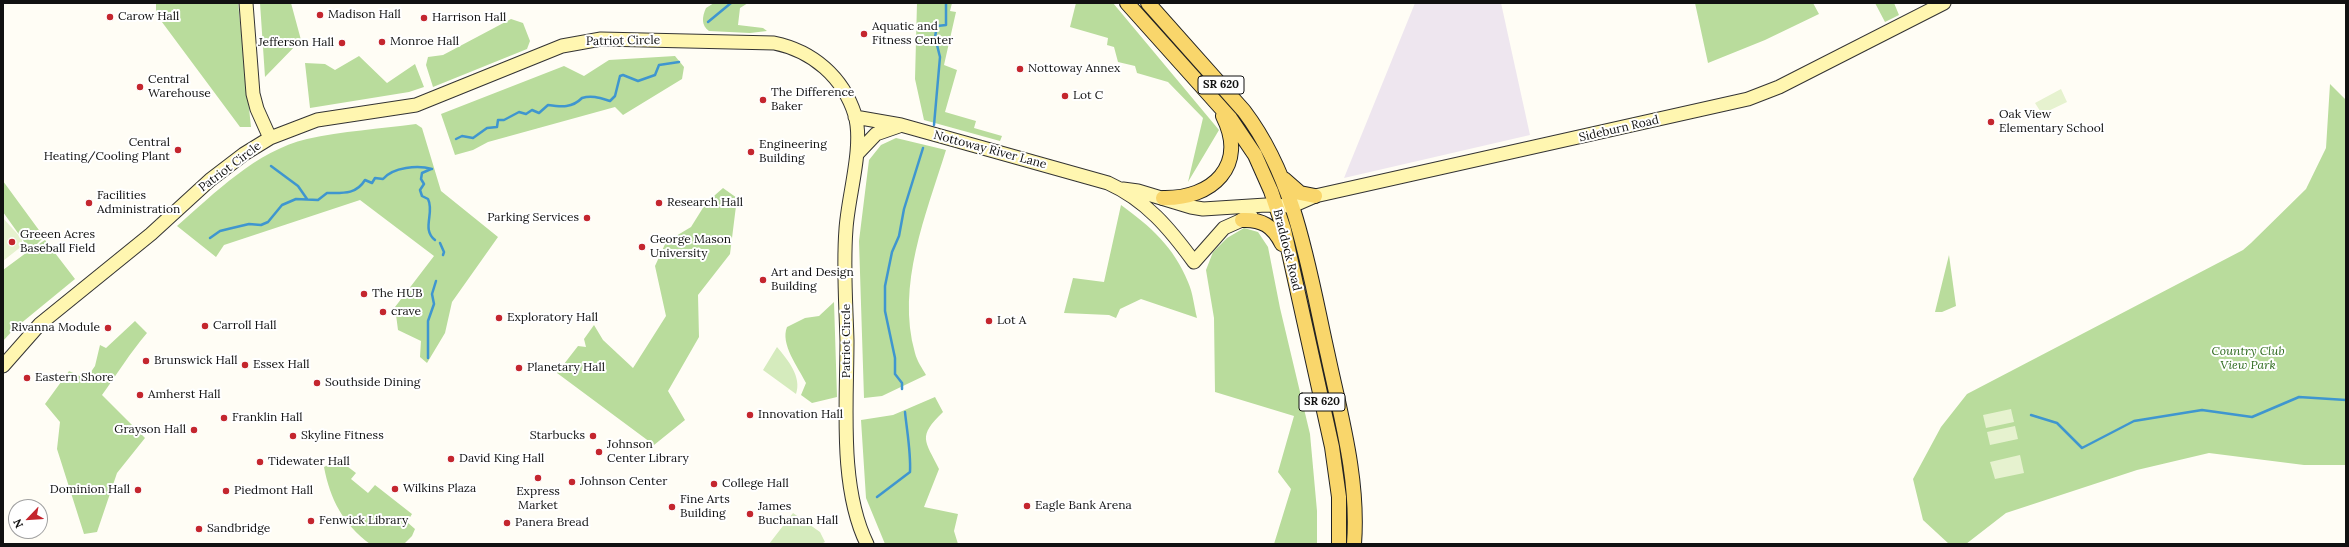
<!DOCTYPE html>
<style>
body{margin:0}
#map{position:relative;width:2349px;height:547px;overflow:hidden;background:#fffdf5;font-family:Lora,serif}
canvas{display:block}
.frame{position:absolute;inset:0;border:4px solid #111;pointer-events:none}
.north{position:absolute;left:8px;top:499px;width:40px;height:40px;box-sizing:border-box;background:#fff;border:1px solid #a0a0a0;border-radius:50%;rotate:245deg;font-size:11px;font-weight:700;line-height:16px;text-align:center;color:#111}
.north::after{content:'';display:block;margin:auto;width:14px;height:18px;background:#c4262e;clip-path:polygon(50% 0,100% 100%,50% 72%,0 100%)}
</style>
<div id="map">
<canvas width="2349" height="547"></canvas>
<div class="frame"></div>
<div class="north">N</div>
</div>
<script>
const c = document.querySelector('canvas').getContext('2d');
c.lineJoin = 'round';
function paint(path, color) { c.fillStyle = color; c.fill(path, 'evenodd'); }
function strokePath(path, color, width, dash) { c.strokeStyle = color; c.lineWidth = width; c.lineCap = dash ? 'butt' : 'round'; c.setLineDash(dash || []); c.stroke(path); }
function drawText(font, color, halo, rows, align = 'center') {
  c.font = font + ' Lora,serif'; c.lineWidth = 4; c.setLineDash([]); c.textBaseline = 'middle'; c.strokeStyle = halo; c.fillStyle = color; for (const [text, x, y, turn = 0] of rows) {
    c.save(); c.translate(x, y); c.rotate((+turn || 0) * Math.PI / 180); c.textAlign = isNaN(turn) ? turn : align; if (halo) c.strokeText(text, 0, 0); c.fillText(text, 0, 0); c.restore();
  }
}
paint(new Path2D(`
 M 1415,3 L 1501,3 L 1530,135 L 1344,178 Z`), '#eee6ef');
paint(new Path2D(`
 M 777,347 C 788,360 802,377 796,394 L 763,370 Z
 M 793,513 L 820,532 L 825,542 L 821,544 L 769,544 Z`), '#d5ebbd');
paint(new Path2D(`
 M 156,3 L 238,3 L 251,127 L 240,127 L 156,14 Z
 M 260,3 L 291,3 L 301,40 L 265,77 Z
 M 714,3 L 748,3 L 740,8 L 738,25 L 763,28 L 767,31 L 750,33 L 709,31 C 701,25 702,17 706,8 Z
 M 917,3 L 952,3 L 950,11 L 956,12 L 944,65 L 957,70 L 945,112 L 976,121 L 974,128 L 1002,136 L 1000,141 L 924,120 L 915,79 Z
 M 1076,3 L 1113,3 L 1219,130 L 1188,182 L 1203,118 L 1168,82 L 1137,73 L 1135,66 L 1118,62 L 1114,47 L 1107,45 L 1108,38 L 1070,27 Z
 M 1695,3 L 1813,3 L 1819,14 L 1765,40 L 1708,63 Z
 M 1875,3 L 1894,3 L 1899,15 L 1885,22 Z
 M 511,19 L 523,23 L 530,41 L 527,49 L 433,87 L 426,65 L 428,57 L 443,55 Z
 M 359,56 L 387,83 L 415,64 L 424,87 L 409,92 L 310,108 L 305,63 L 325,64 L 335,70 Z
 M 675,56 L 684,67 L 682,79 L 623,115 L 615,107 L 488,142 L 473,150 L 455,155 L 441,114 L 564,66 L 584,76 L 609,60 Z
 M 2330,84 L 2346,100 L 2346,465 L 2304,465 L 2209,453 L 2137,470 L 2006,513 L 1966,544 L 1949,544 L 1923,520 L 1913,479 L 1941,427 L 1967,394 L 2243,250 L 2251,243 L 2306,189 L 2326,148 Z
 M 416,124 L 422,128 L 441,191 L 498,237 L 452,302 L 445,333 L 427,363 L 420,357 L 421,341 L 398,330 L 395,307 L 434,256 L 360,200 L 224,245 L 216,257 L 177,226 C 215,193 256,151 307,139 C 342,131 380,129 416,124 Z
 M 896,138 L 946,150 C 926,215 896,285 915,353 C 917,361 922,368 926,375 L 882,396 L 864,398 L 859,241 L 869,160 L 881,145 Z
 M 3,181 L 44,237 L 33,248 L 45,240 L 75,279 L 14,329 L 3,341 L 3,270 L 30,250 L 3,212 Z
 M 723,188 L 737,198 L 730,254 L 698,295 L 699,337 L 668,391 L 685,420 L 654,445 L 557,373 L 578,346 L 586,347 L 584,339 L 594,325 L 603,340 L 633,368 L 666,316 L 655,266 L 666,242 L 691,227 L 706,203 Z
 M 1121,205 C 1150,226 1174,247 1188,282 C 1193,293 1194,306 1197,318 L 1141,299 L 1120,309 L 1116,318 L 1109,315 L 1064,313 L 1073,278 L 1104,282 Z
 M 1244,228 L 1258,232 L 1268,247 L 1280,308 L 1310,434 L 1317,511 L 1317,544 L 1274,544 L 1291,489 L 1278,472 L 1294,416 L 1215,392 L 1214,318 L 1206,270 L 1213,252 L 1227,238 Z
 M 1949,255 L 1956,306 L 1942,312 L 1935,312 Z
 M 834,302 L 837,397 L 812,403 L 801,395 L 806,383 C 798,367 780,344 787,327 L 805,318 L 819,316 Z
 M 135,321 L 147,333 C 130,353 117,374 102,395 L 145,438 L 117,473 L 97,532 L 84,534 L 57,449 L 60,422 L 45,404 L 69,371 L 86,379 L 95,366 L 100,345 L 106,348 Z
 M 935,397 L 943,412 C 917,437 925,440 939,469 L 924,507 L 958,514 L 954,531 L 958,544 L 885,544 L 866,498 L 861,420 L 893,415 Z
 M 339,460 L 356,473 L 351,479 L 368,493 L 375,485 L 412,514 L 407,522 L 415,529 L 412,536 L 404,544 L 370,544 C 343,524 330,499 324,467 Z`), '#b9dc9c');
paint(new Path2D(`
 M 2061,89 L 2067,102 L 2042,114 L 2035,103 Z
 M 3,218 L 22,239 L 22,246 L 3,261 Z
 M 2011,409 L 2014,422 L 1986,428 L 1983,415 Z
 M 2015,426 L 2018,439 L 1990,445 L 1987,432 Z
 M 2020,455 L 2024,473 L 1995,479 L 1990,462 Z`), '#e6f2cf');
strokePath(new Path2D(`
 M 708,22 L 731,3
 M 934,125 L 940,57 L 935,37 L 937,26 L 946,25 L 946,3
 M 456,139 L 462,136 L 473,138 L 487,128 L 497,127 L 498,120 L 504,120 L 519,112 L 526,114 L 532,110 L 539,113 L 548,105 C 562,107 572,108 582,98 C 592,95 600,98 610,101 L 615,96 L 620,76 L 623,75 L 638,81 L 655,75 L 659,65 L 679,62
 M 271,166 L 298,186 L 307,199
 M 431,169 L 422,173 L 421,179 L 424,184 L 420,190 L 422,196 L 428,199 C 435,213 421,229 435,240
 M 210,238 L 220,231 L 228,229 L 249,224 L 261,225 L 268,222 L 282,205 L 296,199 L 318,200 L 327,193 C 342,193 356,195 365,180 L 372,183 L 375,178 L 383,179 C 393,167 418,165 432,169
 M 440,243 L 444,252 L 443,255
 M 428,358 L 428,321 L 434,304 L 432,294 L 436,281
 M 902,389 L 902,383 L 895,374 L 895,358 L 885,311 L 885,286 L 892,252 L 899,236 L 904,209 L 923,148
 M 2031,415 L 2057,423 L 2082,448 L 2134,421 L 2202,410 L 2252,417 L 2299,397 L 2346,400
 M 877,497 L 910,472 C 911,452 907,432 905,412`), '#3f96cf', 2.5);
const secondary = new Path2D(`
 M 246,3 L 253,94 L 257,109 L 270,138
 M 855,117 L 901,125 L 1108,183 C 1146,200 1170,229 1194,262 L 1224,228 L 1251,216
 M 857,154 L 876,134 L 899,126
 M 1123,189 L 1138,191 L 1191,207 L 1203,209 L 1266,205 L 1292,206 L 1315,196 L 1748,99 L 1779,87 L 1944,3
 M 3,366 L 40,324 L 151,234 L 210,180 L 244,154 L 270,138 L 317,120 L 416,105 L 562,46 L 601,39 L 774,43 C 813,51 843,77 855,115 C 864,146 848,196 846,229 C 843,266 846,304 847,341 C 847,404 839,487 867,544`);
const primary = new Path2D(`
 M 1127,3 L 1230,118 L 1255,155 L 1271,191 L 1284,230 L 1332,447 L 1339,497 L 1339,544
 M 1148,3 L 1244,111 C 1297,181 1309,272 1328,356 C 1341,417 1359,480 1354,544
 M 1284,179 L 1300,193 L 1315,196
 M 1163,198 C 1212,199 1248,166 1223,116
 M 1242,220 C 1262,219 1273,226 1282,244`);
strokePath(secondary, '#333', 15);
strokePath(primary, '#222', 16);
strokePath(secondary, '#fff6b0', 13);
strokePath(primary, '#f9d66b', 14);
for (const [x, y, r, color] of [
 [320,15,4,"#c4262e"],
 [110,17,4,"#c4262e"],
 [424,18,4,"#c4262e"],
 [864,34,4,"#c4262e"],
 [382,42,4,"#c4262e"],
 [342,43,4,"#c4262e"],
 [1020,69,4,"#c4262e"],
 [140,87,4,"#c4262e"],
 [1065,96,4,"#c4262e"],
 [763,100,4,"#c4262e"],
 [1991,122,4,"#c4262e"],
 [178,150,4,"#c4262e"],
 [751,152,4,"#c4262e"],
 [89,203,4,"#c4262e"],
 [659,203,4,"#c4262e"],
 [587,218,4,"#c4262e"],
 [12,242,4,"#c4262e"],
 [642,247,4,"#c4262e"],
 [763,280,4,"#c4262e"],
 [364,294,4,"#c4262e"],
 [383,312,4,"#c4262e"],
 [499,318,4,"#c4262e"],
 [989,321,4,"#c4262e"],
 [205,326,4,"#c4262e"],
 [108,328,4,"#c4262e"],
 [146,361,4,"#c4262e"],
 [245,365,4,"#c4262e"],
 [519,368,4,"#c4262e"],
 [27,378,4,"#c4262e"],
 [317,383,4,"#c4262e"],
 [140,395,4,"#c4262e"],
 [750,415,4,"#c4262e"],
 [224,418,4,"#c4262e"],
 [194,430,4,"#c4262e"],
 [293,436,4,"#c4262e"],
 [593,436,4,"#c4262e"],
 [599,452,4,"#c4262e"],
 [451,459,4,"#c4262e"],
 [260,462,4,"#c4262e"],
 [538,478,4,"#c4262e"],
 [572,482,4,"#c4262e"],
 [714,484,4,"#c4262e"],
 [395,489,4,"#c4262e"],
 [138,490,4,"#c4262e"],
 [226,491,4,"#c4262e"],
 [1027,506,4,"#c4262e"],
 [672,507,4,"#c4262e"],
 [750,514,4,"#c4262e"],
 [311,521,4,"#c4262e"],
 [507,523,4,"#c4262e"],
 [199,529,4,"#c4262e"]
]) { const dot = new Path2D(); dot.arc(x, y, r, 0, 2 * Math.PI); c.fillStyle = color; c.fill(dot); strokePath(dot, '#fff', 1.5); }
for (const [x, y, w] of [
 [1221,85,46],
 [1322,402,46]
]) { const box = new Path2D(); box.roundRect(x - w / 2, y - 9, w, 18, 3); c.fillStyle = '#fff'; c.fill(box); strokePath(box, '#111', 1); }
drawText('bold 11px', '#111', null, [
 ["SR 620",1221,85],
 ["SR 620",1322,402]
]);
drawText('12px', '#111', '#fff', [
 ["Madison Hall",328,15],
 ["Carow Hall",118,17],
 ["Harrison Hall",432,18],
 ["Aquatic and",872,27],
 ["Fitness Center",872,41],
 ["Monroe Hall",390,42],
 ["Jefferson Hall",334,43,"right"],
 ["Nottoway Annex",1028,69],
 ["Central",148,80],
 ["Warehouse",148,94],
 ["The Difference",771,93],
 ["Baker",771,107],
 ["Lot C",1073,96],
 ["Oak View",1999,115],
 ["Elementary School",1999,129],
 ["Central",170,143,"right"],
 ["Heating/Cooling Plant",170,157,"right"],
 ["Engineering",759,145],
 ["Building",759,159],
 ["Facilities",97,196],
 ["Administration",97,210],
 ["Research Hall",667,203],
 ["Parking Services",579,218,"right"],
 ["Greeen Acres",20,235],
 ["Baseball Field",20,249],
 ["George Mason",650,240],
 ["University",650,254],
 ["Art and Design",771,273],
 ["Building",771,287],
 ["The HUB",372,294],
 ["crave",391,312],
 ["Exploratory Hall",507,318],
 ["Lot A",997,321],
 ["Carroll Hall",213,326],
 ["Rivanna Module",100,328,"right"],
 ["Brunswick Hall",154,361],
 ["Essex Hall",253,365],
 ["Planetary Hall",527,368],
 ["Eastern Shore",35,378],
 ["Southside Dining",325,383],
 ["Amherst Hall",148,395],
 ["Innovation Hall",758,415],
 ["Franklin Hall",232,418],
 ["Grayson Hall",186,430,"right"],
 ["Skyline Fitness",301,436],
 ["Starbucks",585,436,"right"],
 ["Johnson",607,445],
 ["Center Library",607,459],
 ["David King Hall",459,459],
 ["Tidewater Hall",268,462],
 ["Johnson Center",580,482],
 ["College Hall",722,484],
 ["Wilkins Plaza",403,489],
 ["Dominion Hall",130,490,"right"],
 ["Piedmont Hall",234,491],
 ["Express",538,492,"center"],
 ["Market",538,506,"center"],
 ["Fine Arts",680,500],
 ["Building",680,514],
 ["Eagle Bank Arena",1035,506],
 ["James",758,507],
 ["Buchanan Hall",758,521],
 ["Fenwick Library",319,521],
 ["Panera Bread",515,523],
 ["Sandbridge",207,529]
], 'left');
drawText('12px', '#111', '#fff', [
 ["Patriot Circle",623,41,-1],
 ["Sideburn Road",1619,129,-13],
 ["Nottoway River Lane",990,150,15],
 ["Patriot Circle",230,167,-37],
 ["Braddock Road",1287,250,76],
 ["Patriot Circle",847,341,-90]
]);
drawText('italic 12px', '#2f6b1f', '#fff', [
 ["Country Club",2248,352],
 ["View Park",2248,366]
]);
</script>
